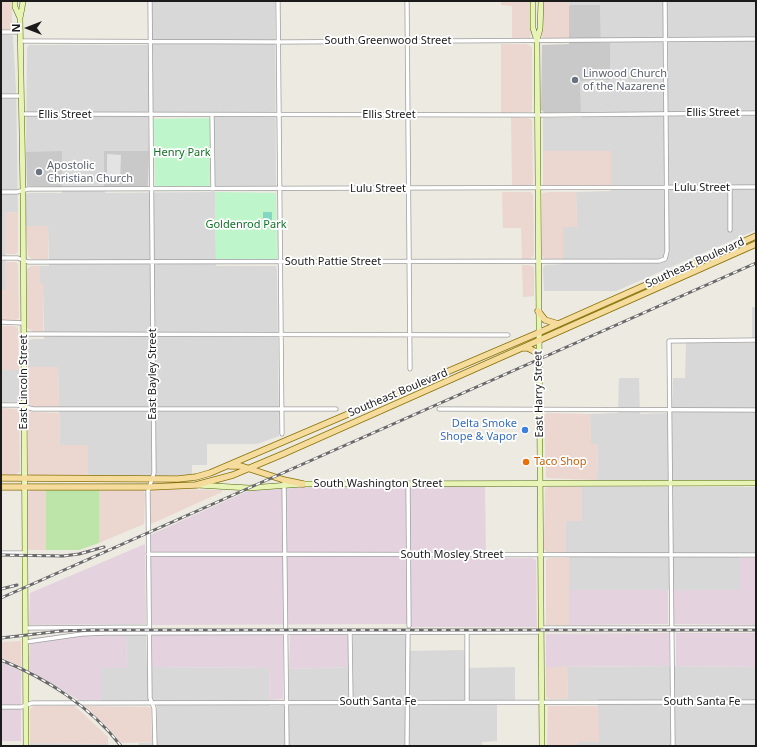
<!DOCTYPE html>
<style>
body{margin:0}
#map{position:relative;width:757px;height:747px;overflow:hidden;background:#eceae1;font-family:"Noto Sans",sans-serif}
canvas{display:block}
.frame{position:absolute;inset:0;border:2px solid #1b1b1b;pointer-events:none}
.north{position:absolute;left:8px;top:8px;width:40px;height:40px;-webkit-text-stroke:3px #fff;paint-order:stroke;rotate:270deg;font-size:11px;font-weight:700;line-height:16px;text-align:center;color:#1b1b1b}
.north::after{content:'';display:block;margin:auto;width:14px;height:18px;background:#1b1b1b;clip-path:polygon(50% 0,100% 100%,50% 72%,0 100%)}
</style>
<div id="map">
<canvas width="757" height="747"></canvas>
<div class="frame"></div>
<div class="north">N</div>
</div>
<script>
const c = document.querySelector('canvas').getContext('2d');
c.lineJoin = 'round';
function paint(path, color) { c.fillStyle = color; c.fill(path, 'evenodd'); }
function strokePath(path, color, width, dash) { c.strokeStyle = color; c.lineWidth = width; c.lineCap = dash ? 'butt' : 'round'; c.setLineDash(dash || []); c.stroke(path); }
function drawText(font, color, halo, rows, align = 'center') {
  c.font = font + ' "Noto Sans",sans-serif'; c.lineWidth = 3.5; c.setLineDash([]); c.textBaseline = 'middle'; c.strokeStyle = halo; c.fillStyle = color; for (const [text, x, y, turn = 0] of rows) {
    c.save(); c.translate(x, y); c.rotate((+turn || 0) * Math.PI / 180); c.textAlign = isNaN(turn) ? turn : align; if (halo) c.strokeText(text, 0, 0); c.fillText(text, 0, 0); c.restore();
  }
}
paint(new Path2D(`
 M 152,1 L 275,1 L 276,186 L 215,187 L 214,113 L 148,112 L 149,151 L 104,151 L 105,193 L 215,192 L 216,266 L 276,266 L 277,271 L 279,436 L 257,444 L 207,444 L 207,465 L 192,465 L 192,475 L 161,476 L 88,476 L 60,445 L 58,367 L 28,367 L 28,341 L 32,339 L 44,339 L 43,283 L 40,283 L 40,266 L 49,266 L 48,226 L 26,226 L 26,194 L 29,193 L 62,193 L 62,152 L 26,152 L 27,47 L 30,45 L 152,45 Z
 M 570,1 L 756,1 L 756,230 L 616,291 L 544,291 L 543,268 L 545,265 L 563,264 L 563,227 L 577,227 L 576,192 L 611,191 L 611,151 L 543,151 L 543,118 L 581,118 L 580,81 L 610,80 L 610,44 L 601,44 L 600,5 L 570,5 Z
 M 1,35 L 10,35 L 13,36 L 13,39 L 16,89 L 18,212 L 5,213 L 6,290 L 1,290 Z
 M 752,307 L 756,307 L 756,480 L 597,480 L 598,444 L 591,444 L 590,414 L 618,413 L 619,378 L 639,378 L 640,414 L 672,413 L 673,378 L 685,378 L 686,343 L 752,343 Z
 M 1,370 L 19,370 L 19,401 L 17,402 L 1,403 Z
 M 582,487 L 756,487 L 756,553 L 739,554 L 739,590 L 569,590 L 569,553 L 566,553 L 566,521 L 582,521 Z
 M 126,635 L 146,635 L 147,667 L 269,668 L 270,706 L 289,705 L 289,669 L 353,667 L 353,635 L 406,635 L 407,651 L 464,650 L 465,668 L 515,667 L 515,700 L 497,701 L 497,741 L 482,742 L 482,746 L 139,746 L 139,743 L 157,742 L 157,706 L 153,700 L 101,701 L 101,668 L 127,668 Z
 M 669,666 L 756,667 L 756,746 L 578,746 L 578,742 L 598,706 L 598,699 L 568,699 L 567,667 Z
 M 30,743 L 108,744 L 108,746 L 30,746 Z`), '#d9d8d8');
paint(new Path2D(`
 M 1,1 L 12,1 L 12,24 L 11,29 L 1,30 Z
 M 501,1 L 530,1 L 531,33 L 530,38 L 512,39 L 512,6 L 501,5 Z
 M 542,1 L 570,1 L 570,5 L 569,7 L 569,39 L 545,39 L 542,37 Z
 M 501,44 L 526,44 L 530,46 L 532,48 L 532,110 L 530,112 L 501,113 Z
 M 511,117 L 528,118 L 532,120 L 533,183 L 531,186 L 512,186 Z
 M 543,151 L 611,151 L 611,186 L 545,186 L 543,185 Z
 M 502,192 L 531,192 L 533,195 L 534,253 L 533,256 L 530,259 L 522,259 L 521,228 L 503,228 Z
 M 549,192 L 576,192 L 577,227 L 563,227 L 563,259 L 545,259 L 542,256 L 542,195 L 543,193 Z
 M 18,212 L 18,251 L 16,254 L 5,254 L 5,213 Z
 M 26,226 L 48,226 L 48,259 L 32,259 L 28,256 Z
 M 5,262 L 15,262 L 18,264 L 19,318 L 16,320 L 1,320 L 1,290 L 6,290 Z
 M 522,265 L 530,265 L 534,268 L 534,296 L 523,297 Z
 M 31,266 L 40,266 L 40,283 L 43,283 L 43,332 L 34,332 L 27,328 L 27,269 Z
 M 1,326 L 14,326 L 18,328 L 19,370 L 1,370 Z
 M 28,367 L 58,367 L 59,407 L 33,407 L 28,404 Z
 M 1,408 L 17,409 L 19,413 L 20,471 L 18,473 L 13,476 L 1,476 Z
 M 31,412 L 59,413 L 60,445 L 88,445 L 88,476 L 33,476 L 28,473 L 28,414 Z
 M 547,413 L 590,414 L 591,444 L 598,444 L 597,480 L 546,478 L 544,416 Z
 M 548,487 L 582,487 L 582,521 L 566,521 L 566,553 L 547,552 L 544,549 L 545,489 Z
 M 32,489 L 46,489 L 46,550 L 28,550 L 28,495 L 29,492 Z
 M 140,489 L 143,490 L 145,494 L 144,524 L 99,543 L 99,490 Z
 M 155,489 L 222,490 L 222,492 L 151,524 L 150,494 L 152,490 Z
 M 549,558 L 569,558 L 569,625 L 546,625 L 546,560 Z
 M 21,641 L 21,666 L 1,658 L 1,642 Z
 M 546,667 L 567,667 L 568,699 L 550,699 L 546,697 Z
 M 33,706 L 75,706 L 108,737 L 108,744 L 30,743 L 30,709 Z
 M 85,706 L 149,707 L 151,709 L 152,742 L 121,743 L 111,731 Z
 M 548,706 L 598,706 L 599,742 L 578,742 L 578,746 L 547,746 Z`), '#ecd6d0');
paint(new Path2D(`
 M 303,486 L 485,487 L 486,558 L 532,558 L 536,560 L 537,627 L 412,627 L 406,624 L 152,625 L 150,535 L 248,491 L 295,488 Z
 M 145,544 L 146,624 L 29,625 L 30,593 Z
 M 739,558 L 756,558 L 756,625 L 674,624 L 674,590 L 739,590 Z
 M 569,590 L 668,590 L 668,624 L 569,625 Z
 M 126,631 L 127,668 L 101,668 L 101,700 L 79,700 L 29,670 L 30,638 L 84,632 Z
 M 669,633 L 669,666 L 546,667 L 546,634 Z
 M 676,633 L 756,633 L 756,667 L 676,666 Z
 M 152,634 L 283,634 L 283,699 L 270,700 L 269,668 L 152,667 Z
 M 348,634 L 348,667 L 289,669 L 290,635 Z
 M 1,662 L 21,671 L 21,741 L 1,741 Z`), '#e4d3df');
paint(new Path2D(`
 M 570,5 L 600,5 L 601,43 L 610,43 L 610,80 L 580,81 L 581,112 L 545,113 L 541,110 L 542,45 L 569,44 L 569,7 Z
 M 62,151 L 62,187 L 27,186 L 26,152 Z
 M 104,151 L 149,151 L 148,186 L 104,187 Z`), '#c9c9c9');
paint(new Path2D(`
 M 46,489 L 99,490 L 99,543 L 79,550 L 46,550 Z`), '#bde4a9');
paint(new Path2D(`
 M 207,118 L 210,119 L 210,186 L 155,186 L 154,119 Z
 M 215,192 L 276,193 L 277,258 L 275,259 L 216,259 Z`), '#bff5cb');
paint(new Path2D(`
 M 263,212 L 272,212 L 272,226 L 263,226 Z`), '#83d7c3');
paint(new Path2D(`
 M 107,154 L 121,155 L 120,182 L 107,182 Z`), '#e3e3e3');
const street = new Path2D(`
 M 150,1 L 154,473 L 148,491 L 150,698 L 154,708 L 155,746
 M 278,1 L 282,434
 M 407,1 L 410,369
 M 1,32 L 20,32
 M 20,41 L 283,42 L 756,39
 M 1,96 L 21,96
 M 22,114 L 549,115 L 756,113
 M 212,115 L 213,189
 M 1,192 L 17,192 L 28,189 L 756,187
 M 730,230 L 730,188
 M 1,258 L 18,258 L 28,262 C 238,262 448,262 659,261 L 665,259 L 667,251 L 665,1
 M 1,322 L 23,323
 M 24,334 L 508,335
 M 1,405 L 18,405 L 33,409 L 336,409
 M 439,409 L 756,410
 M 284,483 L 287,746
 M 408,483 L 409,626
 M 1,553 L 25,553
 M 148,554 L 756,555
 M 25,628 L 149,627
 M 541,628 L 756,628
 M 350,632 L 351,702
 M 467,632 L 467,702
 M 26,642 L 82,634 L 104,633 L 541,632
 M 1,707 L 21,707 L 32,703 L 756,702
 M 407,746 L 408,632
 M 673,746 L 669,341 L 756,340`);
const secondary = new Path2D(`
 M 15,1 L 15,7 L 20,18
 M 23,1 L 22,8 L 20,18 L 23,191 L 26,746
 M 533,1 L 533,28 L 537,41 L 542,746
 M 537,40 L 540,29 L 541,1
 M 197,485 L 249,488 L 303,484 L 756,483`);
const primary = new Path2D(`
 M 538,311 L 545,320 L 558,324
 M 523,348 L 528,348 L 538,353
 M 230,466 L 241,466 L 284,480 L 303,484
 M 1,478 L 178,479 L 196,477 L 210,473 L 538,333 L 756,236
 M 1,487 L 150,487 L 196,485 L 233,475 L 283,454 L 756,244`);
strokePath(street, '#9f9f9f', 5);
strokePath(secondary, '#50680b', 6);
strokePath(primary, '#887109', 7);
strokePath(street, '#fff', 3.5);
strokePath(secondary, '#e8f4b6', 5);
strokePath(primary, '#f5dc9c', 5.5);
const rail = new Path2D(`
 M 1,555 L 63,556 L 79,554 L 104,547
 M 1,589 L 17,585
 M 1,598 L 756,263
 M 1,638 L 61,631 L 91,630 L 756,630
 M 1,660 C 46,678 91,707 121,746`);
strokePath(rail, '#696969', 3);
strokePath(rail, '#fff', 1.5, [4.5]);
for (const [x, y, r, color] of [
 [575,80,4,"#6b7280"],
 [39,172,4,"#6b7280"],
 [525,430,4,"#3f7fe0"],
 [526,462,4,"#e8710a"]
]) { const dot = new Path2D(); dot.arc(x, y, r, 0, 2 * Math.PI); c.fillStyle = color; c.fill(dot); strokePath(dot, '#fff', 1.5); }
drawText('11px', '#1b1b1b', '#fff', [
 ["South Greenwood Street",388,41],
 ["Ellis Street",713,113],
 ["Ellis Street",65,115],
 ["Ellis Street",389,115],
 ["Lulu Street",702,188],
 ["Lulu Street",378,189],
 ["South Pattie Street",333,262],
 ["Southeast Boulevard",695,263,-24],
 ["East Bayley Street",153,374,-90],
 ["East Lincoln Street",24,382,-90],
 ["Southeast Boulevard",398,393,-23],
 ["East Harry Street",539,394,-91],
 ["South Washington Street",378,484],
 ["South Mosley Street",452,555],
 ["South Santa Fe",378,702],
 ["South Santa Fe",702,702]
]);
drawText('11px', '#5b616d', '#fff', [
 ["Linwood Church",583,74],
 ["of the Nazarene",583,87],
 ["Apostolic",47,166],
 ["Christian Church",47,179]
], 'left');
drawText('11px', '#127028', '#fff', [
 ["Henry Park",182,153],
 ["Goldenrod Park",246,225]
]);
drawText('11px', '#366cbe', '#fff', [
 ["Delta Smoke",517,424],
 ["Shope & Vapor",517,437]
], 'right');
drawText('11px', '#c56008', '#fff', [
 ["Taco Shop",534,462]
], 'left');
</script>
